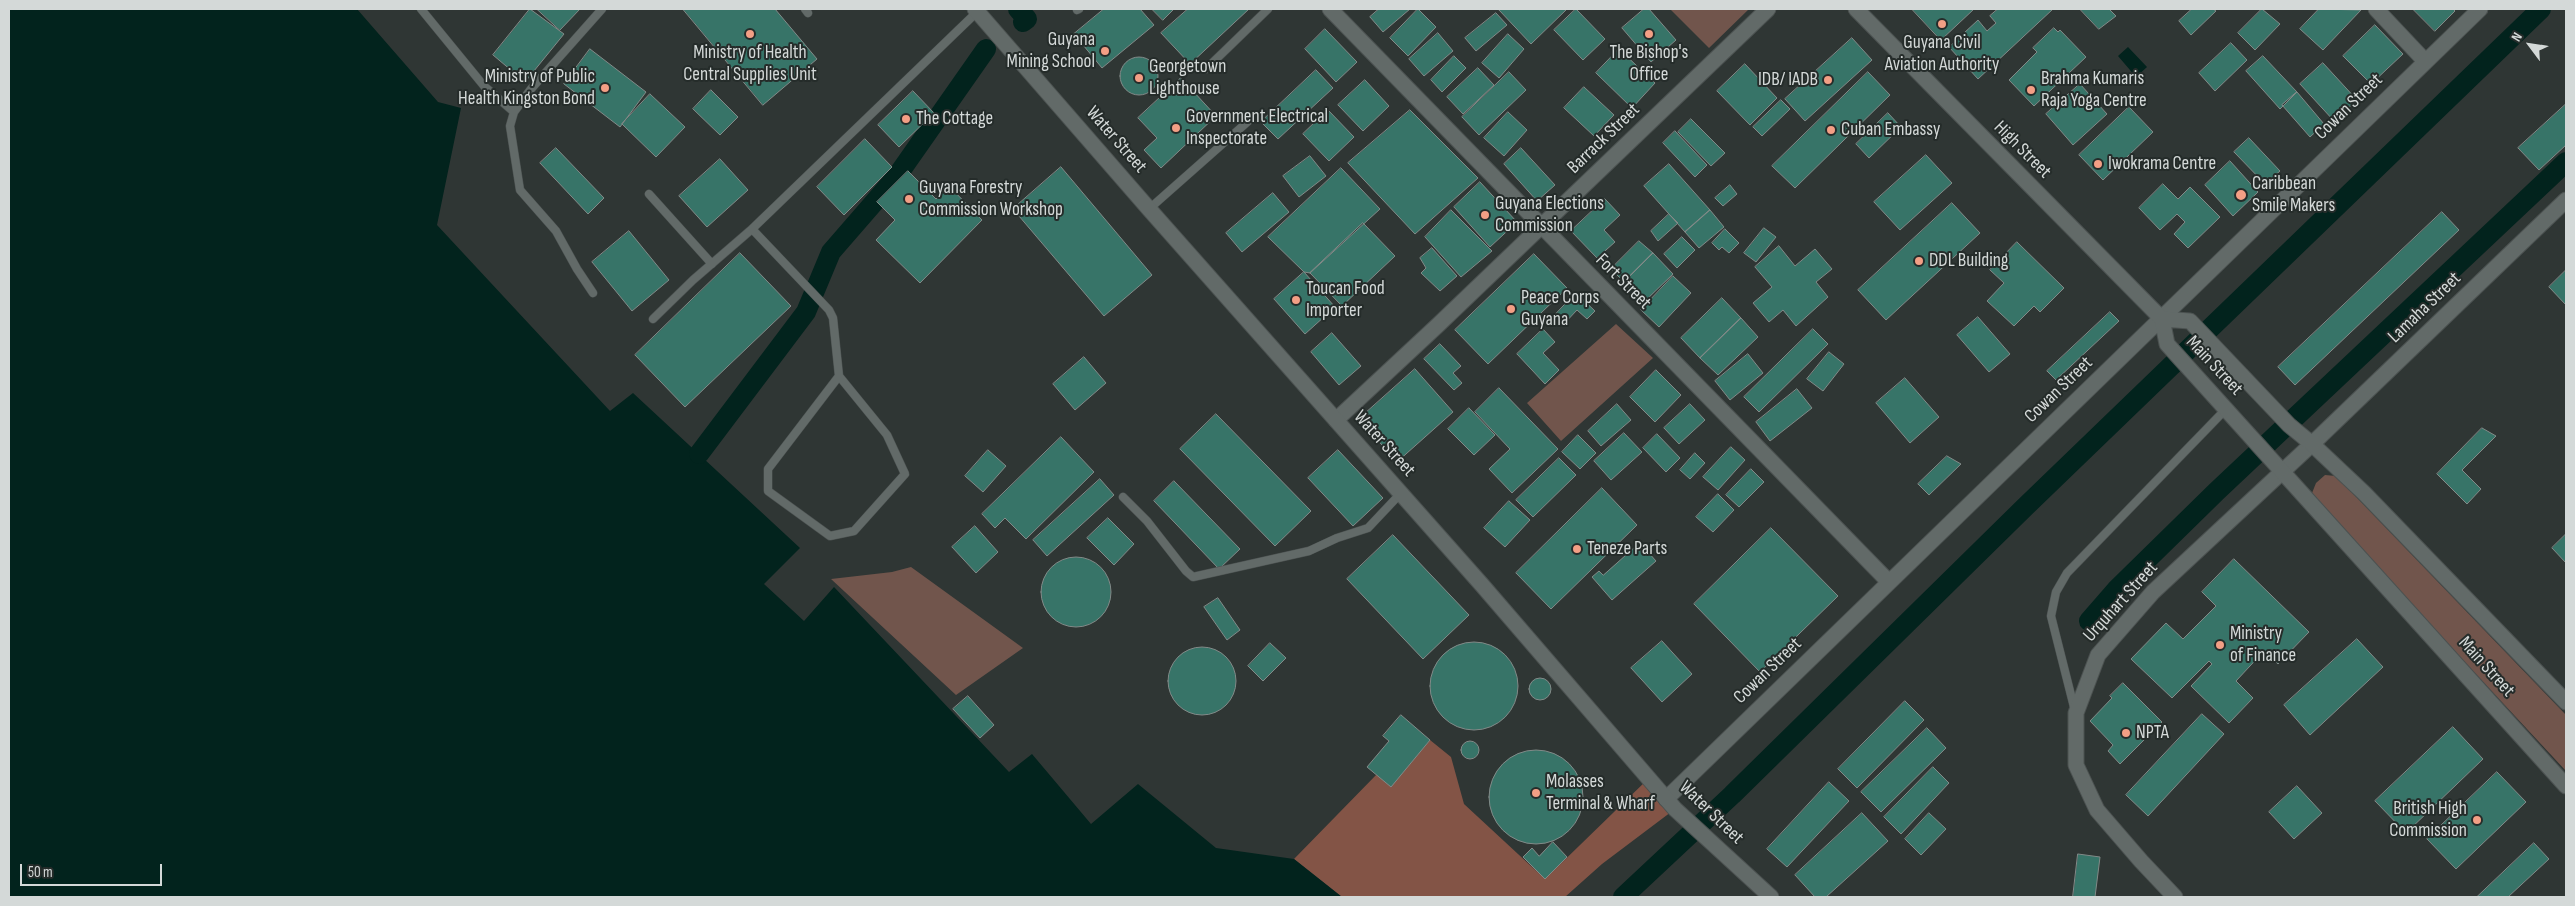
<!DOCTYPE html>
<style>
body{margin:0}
#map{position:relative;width:2575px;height:906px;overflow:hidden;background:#2f3634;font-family:"Sofia Sans Condensed",sans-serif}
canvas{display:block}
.frame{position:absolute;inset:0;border:10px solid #d4d9d8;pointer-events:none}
.north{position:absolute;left:2505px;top:20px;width:50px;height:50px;-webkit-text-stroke:4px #252c2a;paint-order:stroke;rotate:301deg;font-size:14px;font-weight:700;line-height:20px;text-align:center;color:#d4d9d8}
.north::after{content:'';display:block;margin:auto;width:18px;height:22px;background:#d4d9d8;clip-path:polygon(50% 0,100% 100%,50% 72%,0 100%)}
.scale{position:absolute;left:20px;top:864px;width:142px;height:22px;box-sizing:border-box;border:2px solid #d4d9d8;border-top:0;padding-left:6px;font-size:15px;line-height:18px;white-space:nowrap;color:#d4d9d8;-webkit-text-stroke:4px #252c2a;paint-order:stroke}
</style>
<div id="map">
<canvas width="2575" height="906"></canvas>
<div class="frame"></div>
<div class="north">N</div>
<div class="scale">50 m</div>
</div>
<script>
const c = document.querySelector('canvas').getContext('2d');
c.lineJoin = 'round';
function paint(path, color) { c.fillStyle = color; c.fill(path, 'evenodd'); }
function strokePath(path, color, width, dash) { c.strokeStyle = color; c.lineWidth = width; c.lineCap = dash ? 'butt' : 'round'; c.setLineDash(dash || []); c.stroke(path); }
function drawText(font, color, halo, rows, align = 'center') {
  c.font = font + ' "Sofia Sans Condensed",sans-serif'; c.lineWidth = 4; c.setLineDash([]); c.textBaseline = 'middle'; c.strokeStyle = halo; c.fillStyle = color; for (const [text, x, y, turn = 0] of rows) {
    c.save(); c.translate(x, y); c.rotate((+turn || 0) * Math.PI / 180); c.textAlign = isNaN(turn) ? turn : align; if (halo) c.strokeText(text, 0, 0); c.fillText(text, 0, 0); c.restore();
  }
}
paint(new Path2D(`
 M 1670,9 L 1749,9 L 1709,48 Z
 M 1616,324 L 1653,358 L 1561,441 L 1527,403 Z
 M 2325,475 L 2336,476 L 2566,715 L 2566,771 L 2315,501 L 2312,493 L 2316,483 Z
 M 911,567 L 1023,648 L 956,695 L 831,579 L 892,572 Z`), '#71554c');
paint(new Path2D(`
 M 1430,740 L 1451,757 L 1464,804 L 1545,879 L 1649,778 L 1675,809 L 1602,864 L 1565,897 L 1342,897 L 1294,859 L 1378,773 L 1391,786 Z`), '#835446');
paint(new Path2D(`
 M 9,9 L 357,9 L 438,102 L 461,108 L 437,225 L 610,411 L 633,393 L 800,548 L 764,584 L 804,621 L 834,587 L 1009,772 L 1032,754 L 1091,824 L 1138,784 L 1216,848 L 1294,859 L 1342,897 L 9,897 Z
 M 2128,47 L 2147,67 L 2136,77 L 2118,56 Z`), '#02231d');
strokePath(new Path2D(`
 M 1018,9 L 1027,19 L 1023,22
 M 699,454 L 806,312 L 831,252 L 897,176 L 986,49
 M 2089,621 L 2116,590 L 2217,491 L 2566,162
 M 1623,897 L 1732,795 L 2025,507 L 2541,9`), '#02231d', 20);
const building = new Path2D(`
 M 530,9 L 564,34 L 525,82 L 493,55 Z
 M 537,9 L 580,9 L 560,30 Z
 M 683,9 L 775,9 L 817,59 L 763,105 Z
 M 1104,9 L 1140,9 L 1154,25 L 1102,68 L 1074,34 Z
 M 1152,9 L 1174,9 L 1163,20 Z
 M 1188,9 L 1249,9 L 1190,64 L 1161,33 Z
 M 1379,9 L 1410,9 L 1383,32 L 1370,17 Z
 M 1418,9 L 1436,27 L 1408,56 L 1390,38 Z
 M 1500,9 L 1567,9 L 1531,44 L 1499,10 Z
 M 1576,9 L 1605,39 L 1583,60 L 1554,30 Z
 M 1644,9 L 1649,9 L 1676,40 L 1651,62 L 1622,28 Z
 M 1912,9 L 1974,9 L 1941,40 Z
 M 1998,9 L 2053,9 L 1978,79 L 1949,47 L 1978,20 L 1987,31 L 1996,23 L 1990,16 Z
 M 2080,9 L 2109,9 L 2116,16 L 2099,29 Z
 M 2192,9 L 2213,9 L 2216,11 L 2191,35 L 2179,21 Z
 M 2262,9 L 2280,24 L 2255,50 L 2238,33 Z
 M 2319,9 L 2361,10 L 2323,50 L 2300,29 Z
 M 2413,9 L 2453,9 L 2455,11 L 2435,31 Z
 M 1496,13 L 1507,25 L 1476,51 L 1465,38 Z
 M 2375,25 L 2403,54 L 2371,84 L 2343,56 Z
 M 2054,28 L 2058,32 L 2060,30 L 2086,57 L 2034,106 L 2009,80 L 2037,52 L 2033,48 Z
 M 1325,29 L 1357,62 L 1336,82 L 1305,49 Z
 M 1438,33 L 1453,51 L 1424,76 L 1409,59 Z
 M 1508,34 L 1524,49 L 1499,78 L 1482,63 Z
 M 1852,38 L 1872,60 L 1805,121 L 1785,99 Z
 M 2231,43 L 2247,60 L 2215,91 L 2199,73 Z
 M 590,49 L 646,92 L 620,127 L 564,84 Z
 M 1619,49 L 1655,83 L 1632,108 L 1596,73 Z
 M 1454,56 L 1466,68 L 1442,92 L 1431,80 Z
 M 2263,56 L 2297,92 L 2280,109 L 2246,71 Z
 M1120 76a19 19 0 1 1 38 0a19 19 0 1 1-38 0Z
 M 2323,63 L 2357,100 L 2334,121 L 2300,84 Z
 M 1745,64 L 1777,98 L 1750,125 L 1717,91 Z
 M 1478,68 L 1494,85 L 1463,114 L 1447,97 Z
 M 1316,70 L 1333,88 L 1278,139 L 1261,122 Z
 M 1509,72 L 1526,90 L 1479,135 L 1462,117 Z
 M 1868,72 L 1890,95 L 1795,188 L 1772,166 Z
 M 1181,78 L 1216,116 L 1161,168 L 1144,150 L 1157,138 L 1138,118 Z
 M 1365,80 L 1389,106 L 1363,131 L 1338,105 Z
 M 2080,84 L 2107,114 L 2073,145 L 2046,114 Z
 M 1584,87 L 1614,115 L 1594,136 L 1564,108 Z
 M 711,90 L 738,117 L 720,135 L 693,109 Z
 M 913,91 L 934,113 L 899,147 L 878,125 Z
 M 2297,92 L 2324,124 L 2310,137 L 2282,105 Z
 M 650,94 L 685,127 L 656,157 L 622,124 Z
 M 1781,100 L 1790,109 L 1762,136 L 1753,127 Z
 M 2566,104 L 2566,145 L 2539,170 L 2518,148 Z
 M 2129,107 L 2153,132 L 2103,180 L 2079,155 Z
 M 1328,110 L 1354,137 L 1329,161 L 1303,134 Z
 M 1410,110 L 1478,178 L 1415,234 L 1348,163 Z
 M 1508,112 L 1527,130 L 1504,156 L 1484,138 Z
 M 1888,113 L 1901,127 L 1869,158 L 1856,144 Z
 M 1691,119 L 1725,153 L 1711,166 L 1678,132 Z
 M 1675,131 L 1707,165 L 1695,177 L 1663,143 Z
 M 2249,138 L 2280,171 L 2265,184 L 2234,152 Z
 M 865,139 L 892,167 L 844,215 L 817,187 Z
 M 556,148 L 604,198 L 588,214 L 540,163 Z
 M 1521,148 L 1555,185 L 1537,201 L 1504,164 Z
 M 1926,155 L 1952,183 L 1900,230 L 1874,202 Z
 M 1310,156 L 1326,176 L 1299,197 L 1283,176 Z
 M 720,159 L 748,190 L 707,227 L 679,196 Z
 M 2230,161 L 2258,192 L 2233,216 L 2205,185 Z
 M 1669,164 L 1710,210 L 1685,232 L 1644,186 Z
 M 1061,167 L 1152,275 L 1104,316 L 1013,209 Z
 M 1341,168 L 1380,209 L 1310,273 L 1304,272 L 1268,237 Z
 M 908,171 L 936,199 L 949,186 L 982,220 L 920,283 L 876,240 L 895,220 L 877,202 Z
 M 1480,182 L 1517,222 L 1490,247 L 1454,207 Z
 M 2163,184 L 2178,199 L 2190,187 L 2220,217 L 2188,248 L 2174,234 L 2185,222 L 2177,214 L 2160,230 L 2139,208 Z
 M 1730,185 L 1737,194 L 1723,206 L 1715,198 Z
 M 1273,193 L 1289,212 L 1242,252 L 1226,233 Z
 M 1605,199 L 1620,215 L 1604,230 L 1615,242 L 1597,258 L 1571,231 Z
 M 1952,203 L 1980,233 L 1886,320 L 1858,290 Z
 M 1451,210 L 1492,251 L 1461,277 L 1425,237 Z
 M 1710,210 L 1724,227 L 1699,248 L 1685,232 Z
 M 2442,212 L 2459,230 L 2295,385 L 2278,367 Z
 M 1669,214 L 1678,223 L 1658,241 L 1651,231 Z
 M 1363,223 L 1395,256 L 1342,306 L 1310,273 Z
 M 1764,228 L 1776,237 L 1756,262 L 1744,253 Z
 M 1725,229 L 1739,243 L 1729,253 L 1722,247 L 1719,250 L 1712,243 Z
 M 629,231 L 669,280 L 632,311 L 592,262 Z
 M 1682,237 L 1695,250 L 1677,268 L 1664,254 Z
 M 1639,241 L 1653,253 L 1624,282 L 1611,269 Z
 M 2017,242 L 2064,288 L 2040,312 L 2034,306 L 2014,326 L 1987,301 L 2004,283 L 1990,270 Z
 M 1779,246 L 1795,266 L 1815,249 L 1832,269 L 1816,282 L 1828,297 L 1796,326 L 1783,310 L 1769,322 L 1753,303 L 1772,287 L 1755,267 Z
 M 1432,248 L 1457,276 L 1440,291 L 1421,273 L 1426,268 L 1420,258 Z
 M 740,253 L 791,306 L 685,407 L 635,355 Z
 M 1653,253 L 1673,274 L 1643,303 L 1624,282 Z
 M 1534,254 L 1567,288 L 1488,364 L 1455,330 Z
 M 2566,270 L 2566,305 L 2549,287 Z
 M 1304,272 L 1335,307 L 1305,334 L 1274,299 Z
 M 1673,276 L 1691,293 L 1659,327 L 1641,310 Z
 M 1576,293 L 1595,311 L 1587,319 L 1577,310 L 1562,326 L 1555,315 Z
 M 1722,298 L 1741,318 L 1700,358 L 1681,338 Z
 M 2110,312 L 2119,321 L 2056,380 L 2047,371 Z
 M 1978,317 L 2010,354 L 1989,372 L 1957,335 Z
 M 1741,318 L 1758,337 L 1718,375 L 1700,358 Z
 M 1543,329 L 1555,342 L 1543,353 L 1559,370 L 1545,384 L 1517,354 Z
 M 1813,329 L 1828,344 L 1759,412 L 1744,397 Z
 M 1332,333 L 1361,366 L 1339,385 L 1311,352 Z
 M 1440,344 L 1461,366 L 1453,373 L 1462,383 L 1454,390 L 1424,359 Z
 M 1829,352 L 1844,364 L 1823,391 L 1807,379 Z
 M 1748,354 L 1763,373 L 1730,400 L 1715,381 Z
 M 1084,357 L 1106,383 L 1075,410 L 1053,384 Z
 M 1415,369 L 1453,412 L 1397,462 L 1359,419 Z
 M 1656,370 L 1681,395 L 1655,422 L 1630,397 Z
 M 1905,378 L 1939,417 L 1910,443 L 1876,403 Z
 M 1499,388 L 1558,449 L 1512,493 L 1489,469 L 1510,449 L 1475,412 Z
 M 1797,389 L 1812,408 L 1770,441 L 1756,422 Z
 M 1617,404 L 1631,420 L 1601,446 L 1588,431 Z
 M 1690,404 L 1705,420 L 1679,444 L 1664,428 Z
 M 1469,408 L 1495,435 L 1474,455 L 1448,429 Z
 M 1216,414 L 1311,511 L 1275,546 L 1180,449 Z
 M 2482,428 L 2496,436 L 2462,470 L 2481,489 L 2467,504 L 2437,474 Z
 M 1624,433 L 1642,452 L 1611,480 L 1594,461 Z
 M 1657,434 L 1680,458 L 1666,472 L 1643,448 Z
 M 1578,435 L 1596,453 L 1580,469 L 1562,452 Z
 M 1061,437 L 1094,472 L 1026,539 L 1005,518 L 995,528 L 982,514 Z
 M 1731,447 L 1745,460 L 1718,490 L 1703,477 Z
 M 988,450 L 1006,466 L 983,492 L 965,476 Z
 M 1338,450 L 1383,498 L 1353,526 L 1308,478 Z
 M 1695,453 L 1705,463 L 1690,479 L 1680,470 Z
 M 1947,456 L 1961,464 L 1929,495 L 1918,484 Z
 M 1559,458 L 1576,475 L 1533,517 L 1516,500 Z
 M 1751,469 L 1764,482 L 1739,507 L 1726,495 Z
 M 1100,479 L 1114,495 L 1047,556 L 1033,540 Z
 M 1174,481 L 1240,549 L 1219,569 L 1154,501 Z
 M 1602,488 L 1637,525 L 1551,609 L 1516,573 Z
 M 1718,494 L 1734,510 L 1713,532 L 1696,517 Z
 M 1509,501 L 1530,520 L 1505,547 L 1484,528 Z
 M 1108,518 L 1134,544 L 1114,565 L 1087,538 Z
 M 975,526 L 998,552 L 976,573 L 952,547 Z
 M 1771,528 L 1838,596 L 1760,672 L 1694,604 Z
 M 2566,534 L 2566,563 L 2552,548 Z
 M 1393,535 L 1469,615 L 1423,659 L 1347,579 Z
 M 1640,543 L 1656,561 L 1612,600 L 1592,577 L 1599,571 L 1603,575 Z
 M1041 592a35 35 0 1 1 70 0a35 35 0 1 1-70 0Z
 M 2234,559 L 2309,632 L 2278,664 L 2264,651 L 2236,681 L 2253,698 L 2229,723 L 2191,686 L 2212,664 L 2209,661 L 2172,698 L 2131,659 L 2166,623 L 2183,639 L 2216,606 L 2202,592 Z
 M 1218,598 L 1240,630 L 1227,640 L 1204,607 Z
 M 2357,639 L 2383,667 L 2310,735 L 2284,705 Z
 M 1662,641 L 1692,674 L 1662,702 L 1631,668 Z
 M1430 686a44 44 0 1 1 88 0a44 44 0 1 1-88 0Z
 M 1270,643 L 1286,658 L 1263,681 L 1248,666 Z
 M1168 681a34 34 0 1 1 68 0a34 34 0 1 1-68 0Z
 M1529 689a11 11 0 1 1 22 0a11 11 0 1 1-22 0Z
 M 2123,683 L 2162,722 L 2120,764 L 2108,751 L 2113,745 L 2090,721 L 2112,698 L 2110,696 Z
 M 968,696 L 994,725 L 980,738 L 953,709 Z
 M 1905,701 L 1924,720 L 1857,788 L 1838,769 Z
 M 2202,714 L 2224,734 L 2148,816 L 2126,795 Z
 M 1401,715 L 1430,740 L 1391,787 L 1367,767 L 1389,741 L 1383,736 Z
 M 2453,727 L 2483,759 L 2406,833 L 2375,801 Z
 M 1927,728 L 1946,748 L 1881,812 L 1861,792 Z
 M1461 750a9 9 0 1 1 18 0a9 9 0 1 1-18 0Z
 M1489 797a47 47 0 1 1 94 0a47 47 0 1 1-94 0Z
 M 1933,767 L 1949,783 L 1901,834 L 1884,817 Z
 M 2497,772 L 2526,802 L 2456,869 L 2427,839 Z
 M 1829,782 L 1849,801 L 1787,867 L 1767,849 Z
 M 2297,786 L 2322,813 L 2294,839 L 2269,812 Z
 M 1862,813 L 1888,841 L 1826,897 L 1815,897 L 1795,875 Z
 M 1929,813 L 1946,829 L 1921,855 L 1905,839 Z
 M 1553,842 L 1567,857 L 1545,879 L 1523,857 L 1532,848 L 1539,856 Z
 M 2534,843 L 2549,859 L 2508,897 L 2477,897 Z
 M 2078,854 L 2100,857 L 2095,897 L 2073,897 Z`);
paint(building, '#377468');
strokePath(building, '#828a88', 1);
const lane = new Path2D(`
 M 421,9 L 484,86 L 514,112
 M 805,9 L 808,13
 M 1077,10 L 1079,9
 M 1206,69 L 1268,9
 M 649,194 L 712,264
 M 1149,209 L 1253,117
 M 752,229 L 829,310 L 833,318 L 839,376 L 768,469 L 768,491 L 830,536 L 854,531 L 905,474 L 887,435 L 839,376
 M 593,293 L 577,269 L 556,231 L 520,190 L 510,126 L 514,112 L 531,89 L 602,9
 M 653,319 L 693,280 L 752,229 L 977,12
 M 1123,497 L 1147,521 L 1186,571 L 1193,577 L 1309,551 L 1337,538 L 1368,528 L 1401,493
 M 2075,711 L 2051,616 L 2056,592 L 2067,573 L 2226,409`);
const street = new Path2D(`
 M 1330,9 L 1889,582
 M 2376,9 L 2425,61
 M 1336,420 L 1438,325 L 1768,9
 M 1666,799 L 2480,9
 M 2175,897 L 2141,861 L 2097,810 L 2076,765 L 2076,713 L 2098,655 L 2153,592 L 2312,444`);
const secondary = new Path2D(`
 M 975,9 L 1149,209 L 1482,585 L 1675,809 L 1771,897
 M 1856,9 L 2162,319
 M 2162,319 L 2167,344 L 2566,786
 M 2162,319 L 2190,321 L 2289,425 L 2312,444 L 2364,493 L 2566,702
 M 2312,444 L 2566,200`);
strokePath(lane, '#4c5251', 9);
strokePath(street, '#4c5251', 17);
strokePath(secondary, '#4c5251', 17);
strokePath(lane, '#626a68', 8);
strokePath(street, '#626a68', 15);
strokePath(secondary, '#626a68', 15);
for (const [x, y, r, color] of [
 [1942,24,5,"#f39f85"],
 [750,34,5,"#f39f85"],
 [1649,34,5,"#f39f85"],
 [1105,51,5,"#f39f85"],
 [1139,78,5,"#f39f85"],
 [1828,80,5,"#f39f85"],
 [605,88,5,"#f39f85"],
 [2031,90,5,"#f39f85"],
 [906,119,5,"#f39f85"],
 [1176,128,5,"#f39f85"],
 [1831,130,5,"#f39f85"],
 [2098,164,5,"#f39f85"],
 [2241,195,6,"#f39f85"],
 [909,199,5,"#f39f85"],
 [1485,215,5,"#f39f85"],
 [1919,261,5,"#f39f85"],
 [1296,300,5,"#f39f85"],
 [1511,309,5,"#f39f85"],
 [1577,549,5,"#f39f85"],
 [2220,645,5,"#f39f85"],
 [2126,733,5,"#f39f85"],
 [1536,793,5,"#f39f85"],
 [2477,820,5,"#f39f85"]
]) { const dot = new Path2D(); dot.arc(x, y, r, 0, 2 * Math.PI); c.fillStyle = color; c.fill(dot); strokePath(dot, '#252c2a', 2); }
drawText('19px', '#d4d9d8', '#252c2a', [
 ["Guyana",1095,40,"right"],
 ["Mining School",1095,62,"right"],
 ["Guyana Civil",1942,43,"center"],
 ["Aviation Authority",1942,65,"center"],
 ["Ministry of Health",750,53,"center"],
 ["Central Supplies Unit",750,75,"center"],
 ["The Bishop's",1649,53,"center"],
 ["Office",1649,75,"center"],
 ["Georgetown",1149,67],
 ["Lighthouse",1149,89],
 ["Ministry of Public",595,77,"right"],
 ["Health Kingston Bond",595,99,"right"],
 ["Brahma Kumaris",2041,79],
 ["Raja Yoga Centre",2041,101],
 ["IDB/ IADB",1818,80,"right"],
 ["Government Electrical",1186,117],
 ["Inspectorate",1186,139],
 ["The Cottage",916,119],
 ["Cuban Embassy",1841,130],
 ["Iwokrama Centre",2108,164],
 ["Caribbean",2252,184],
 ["Smile Makers",2252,206],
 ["Guyana Forestry",919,188],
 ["Commission Workshop",919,210],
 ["Guyana Elections",1495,204],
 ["Commission",1495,226],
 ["DDL Building",1929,261],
 ["Toucan Food",1306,289],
 ["Importer",1306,311],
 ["Peace Corps",1521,298],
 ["Guyana",1521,320],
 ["Teneze Parts",1587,549],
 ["Ministry",2230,634],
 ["of Finance",2230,656],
 ["NPTA",2136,733],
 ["Molasses",1546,782],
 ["Terminal & Wharf",1546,804],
 ["British High",2467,809,"right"],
 ["Commission",2467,831,"right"]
], 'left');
drawText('19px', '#d4d9d8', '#252c2a', [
 ["Cowan Street",2349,107,-44],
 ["Barrack Street",1604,139,-44],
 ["Water Street",1116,140,49],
 ["High Street",2022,150,45],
 ["Fort Street",1623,282,45],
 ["Lamaha Street",2425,308,-44],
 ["Main Street",2214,366,47],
 ["Cowan Street",2059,390,-44],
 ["Water Street",1384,444,48],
 ["Urquhart Street",2121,602,-48],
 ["Main Street",2486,667,48],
 ["Cowan Street",1768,671,-44],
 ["Water Street",1711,813,44]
]);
</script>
